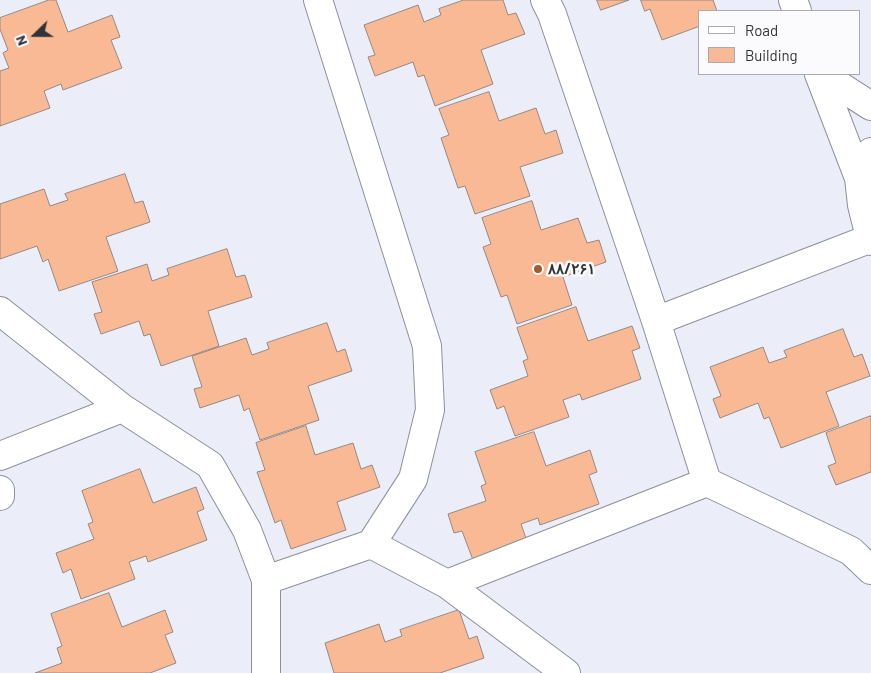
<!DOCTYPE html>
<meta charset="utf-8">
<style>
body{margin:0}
#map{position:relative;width:871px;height:673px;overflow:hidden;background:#ebedf9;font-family:Barlow,sans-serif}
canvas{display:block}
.legend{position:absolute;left:698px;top:10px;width:162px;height:65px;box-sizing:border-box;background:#fbfbfd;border:1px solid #ababae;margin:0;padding:6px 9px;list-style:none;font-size:15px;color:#323337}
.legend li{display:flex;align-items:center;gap:10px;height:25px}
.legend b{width:25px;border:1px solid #ababae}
.north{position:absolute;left:10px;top:10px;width:50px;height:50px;-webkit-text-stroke:4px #fbfbfd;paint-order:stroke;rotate:248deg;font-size:14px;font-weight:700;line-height:20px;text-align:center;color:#323337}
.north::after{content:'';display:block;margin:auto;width:18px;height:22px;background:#323337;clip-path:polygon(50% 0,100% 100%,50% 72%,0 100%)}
</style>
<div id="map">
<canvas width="871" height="673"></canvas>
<ul class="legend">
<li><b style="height:6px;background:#fff"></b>Road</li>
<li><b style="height:14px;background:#f9b995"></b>Building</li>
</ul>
<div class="north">N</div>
</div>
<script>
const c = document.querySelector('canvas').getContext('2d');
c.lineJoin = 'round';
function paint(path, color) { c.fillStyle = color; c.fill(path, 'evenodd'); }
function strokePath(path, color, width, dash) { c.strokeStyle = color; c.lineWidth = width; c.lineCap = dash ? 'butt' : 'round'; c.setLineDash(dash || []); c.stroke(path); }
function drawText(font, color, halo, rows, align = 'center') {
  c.font = font + ' Barlow,sans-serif'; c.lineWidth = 5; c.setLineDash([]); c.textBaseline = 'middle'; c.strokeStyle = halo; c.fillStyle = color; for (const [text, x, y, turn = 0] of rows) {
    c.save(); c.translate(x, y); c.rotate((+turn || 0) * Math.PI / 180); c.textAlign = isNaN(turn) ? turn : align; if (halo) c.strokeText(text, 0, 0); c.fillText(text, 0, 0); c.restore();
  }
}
const building = new Path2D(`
 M 49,0 L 56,0 L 68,32 L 112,15 L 120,37 L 111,40 L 122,68 L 63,90 L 61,84 L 44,91 L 50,108 L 0,126 L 0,71 L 9,68 L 3,53 L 8,50 L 0,29 L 0,18 Z
 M 464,0 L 503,0 L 508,15 L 516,13 L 525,34 L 481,50 L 493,84 L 435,106 L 424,75 L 418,77 L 413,62 L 375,76 L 368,57 L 375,55 L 364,25 L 418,5 L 424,22 L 441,15 L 439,9 Z
 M 597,0 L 629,0 L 601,10 Z
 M 641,0 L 713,0 L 717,11 L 700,11 L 700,26 L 662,40 L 650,9 L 645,11 Z
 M 489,92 L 499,121 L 536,108 L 545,134 L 556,130 L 563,153 L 520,167 L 530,196 L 475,214 L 465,186 L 458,188 L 441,138 L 449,135 L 439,109 Z
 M 125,174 L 135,203 L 143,201 L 150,222 L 106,237 L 118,271 L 59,291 L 48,259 L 43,262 L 37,246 L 0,259 L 0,204 L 44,189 L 50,206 L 68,200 L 65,194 Z
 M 532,201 L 541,230 L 578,218 L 587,243 L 599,240 L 606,262 L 563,277 L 572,305 L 517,324 L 507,295 L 501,297 L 483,247 L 491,244 L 482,218 Z
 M 227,249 L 236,277 L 245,275 L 252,297 L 208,311 L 219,346 L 161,366 L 150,334 L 144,336 L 139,321 L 101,334 L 94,314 L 102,312 L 92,282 L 147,264 L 152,281 L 169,275 L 167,269 Z
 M 576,307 L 588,341 L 632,326 L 640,348 L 632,351 L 641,379 L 582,400 L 580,394 L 563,400 L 569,417 L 515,436 L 504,406 L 497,409 L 490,390 L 528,376 L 523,361 L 528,359 L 517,328 Z
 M 327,323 L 337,352 L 345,349 L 352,371 L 308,386 L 319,420 L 260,440 L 249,408 L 244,411 L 239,395 L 200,408 L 194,389 L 202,387 L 192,356 L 246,338 L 252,355 L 269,349 L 267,343 Z
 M 843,329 L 854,357 L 862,354 L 870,376 L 826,392 L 839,426 L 781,448 L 769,417 L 764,419 L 758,403 L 720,418 L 713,399 L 721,396 L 710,367 L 763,347 L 769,363 L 787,357 L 784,351 Z
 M 871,416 L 871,472 L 836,485 L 828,466 L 836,463 L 826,433 Z
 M 306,426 L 315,455 L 353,443 L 361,469 L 372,465 L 380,487 L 337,502 L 346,530 L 291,549 L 281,520 L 275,523 L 257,472 L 265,470 L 256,443 Z
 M 534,432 L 546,466 L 590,450 L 597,472 L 589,475 L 599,504 L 540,525 L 538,518 L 521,524 L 527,541 L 473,560 L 462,531 L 454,533 L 448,514 L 486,501 L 481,486 L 486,484 L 475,452 Z
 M 140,469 L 153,503 L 196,487 L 204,509 L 197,512 L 207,540 L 148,562 L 146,556 L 129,562 L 135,579 L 81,599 L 71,569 L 63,573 L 56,553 L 94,539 L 88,524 L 93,522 L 82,491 Z
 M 109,593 L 122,627 L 165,610 L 173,632 L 165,635 L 176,663 L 150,673 L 35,673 L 62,663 L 57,648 L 62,646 L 51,614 Z
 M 459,610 L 469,639 L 477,636 L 484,658 L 440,673 L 334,673 L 325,643 L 379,624 L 385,642 L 402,636 L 400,630 Z`);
paint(building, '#f9b995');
strokePath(building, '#948983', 1);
const street = new Path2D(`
 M 545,0 L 552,14 L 656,321 L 707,482 L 851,551 L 871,570
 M 793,0 L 797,11
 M 819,74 L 859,178
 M 821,74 L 871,106
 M 871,152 L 859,178 L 862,205 L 871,241
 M 0,311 L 122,408 L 210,465 L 247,530 L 266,580 L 266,673
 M 656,321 L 869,239
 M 0,456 L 122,408
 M 0,490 L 0,496
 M 371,544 L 447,584 L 566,673
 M 266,580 L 371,544 L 413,479 L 430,410 L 427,346 L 318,0
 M 447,584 L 707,482`);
strokePath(street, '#8d909a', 30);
strokePath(street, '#fff', 28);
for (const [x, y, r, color] of [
 [538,269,5,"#a05b2f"]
]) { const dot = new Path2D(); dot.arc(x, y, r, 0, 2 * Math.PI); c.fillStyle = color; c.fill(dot); strokePath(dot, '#fbfbfd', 2); }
drawText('bold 15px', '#323337', '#fbfbfd', [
 ["۸۸/۲۶۱",548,269]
], 'left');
</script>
